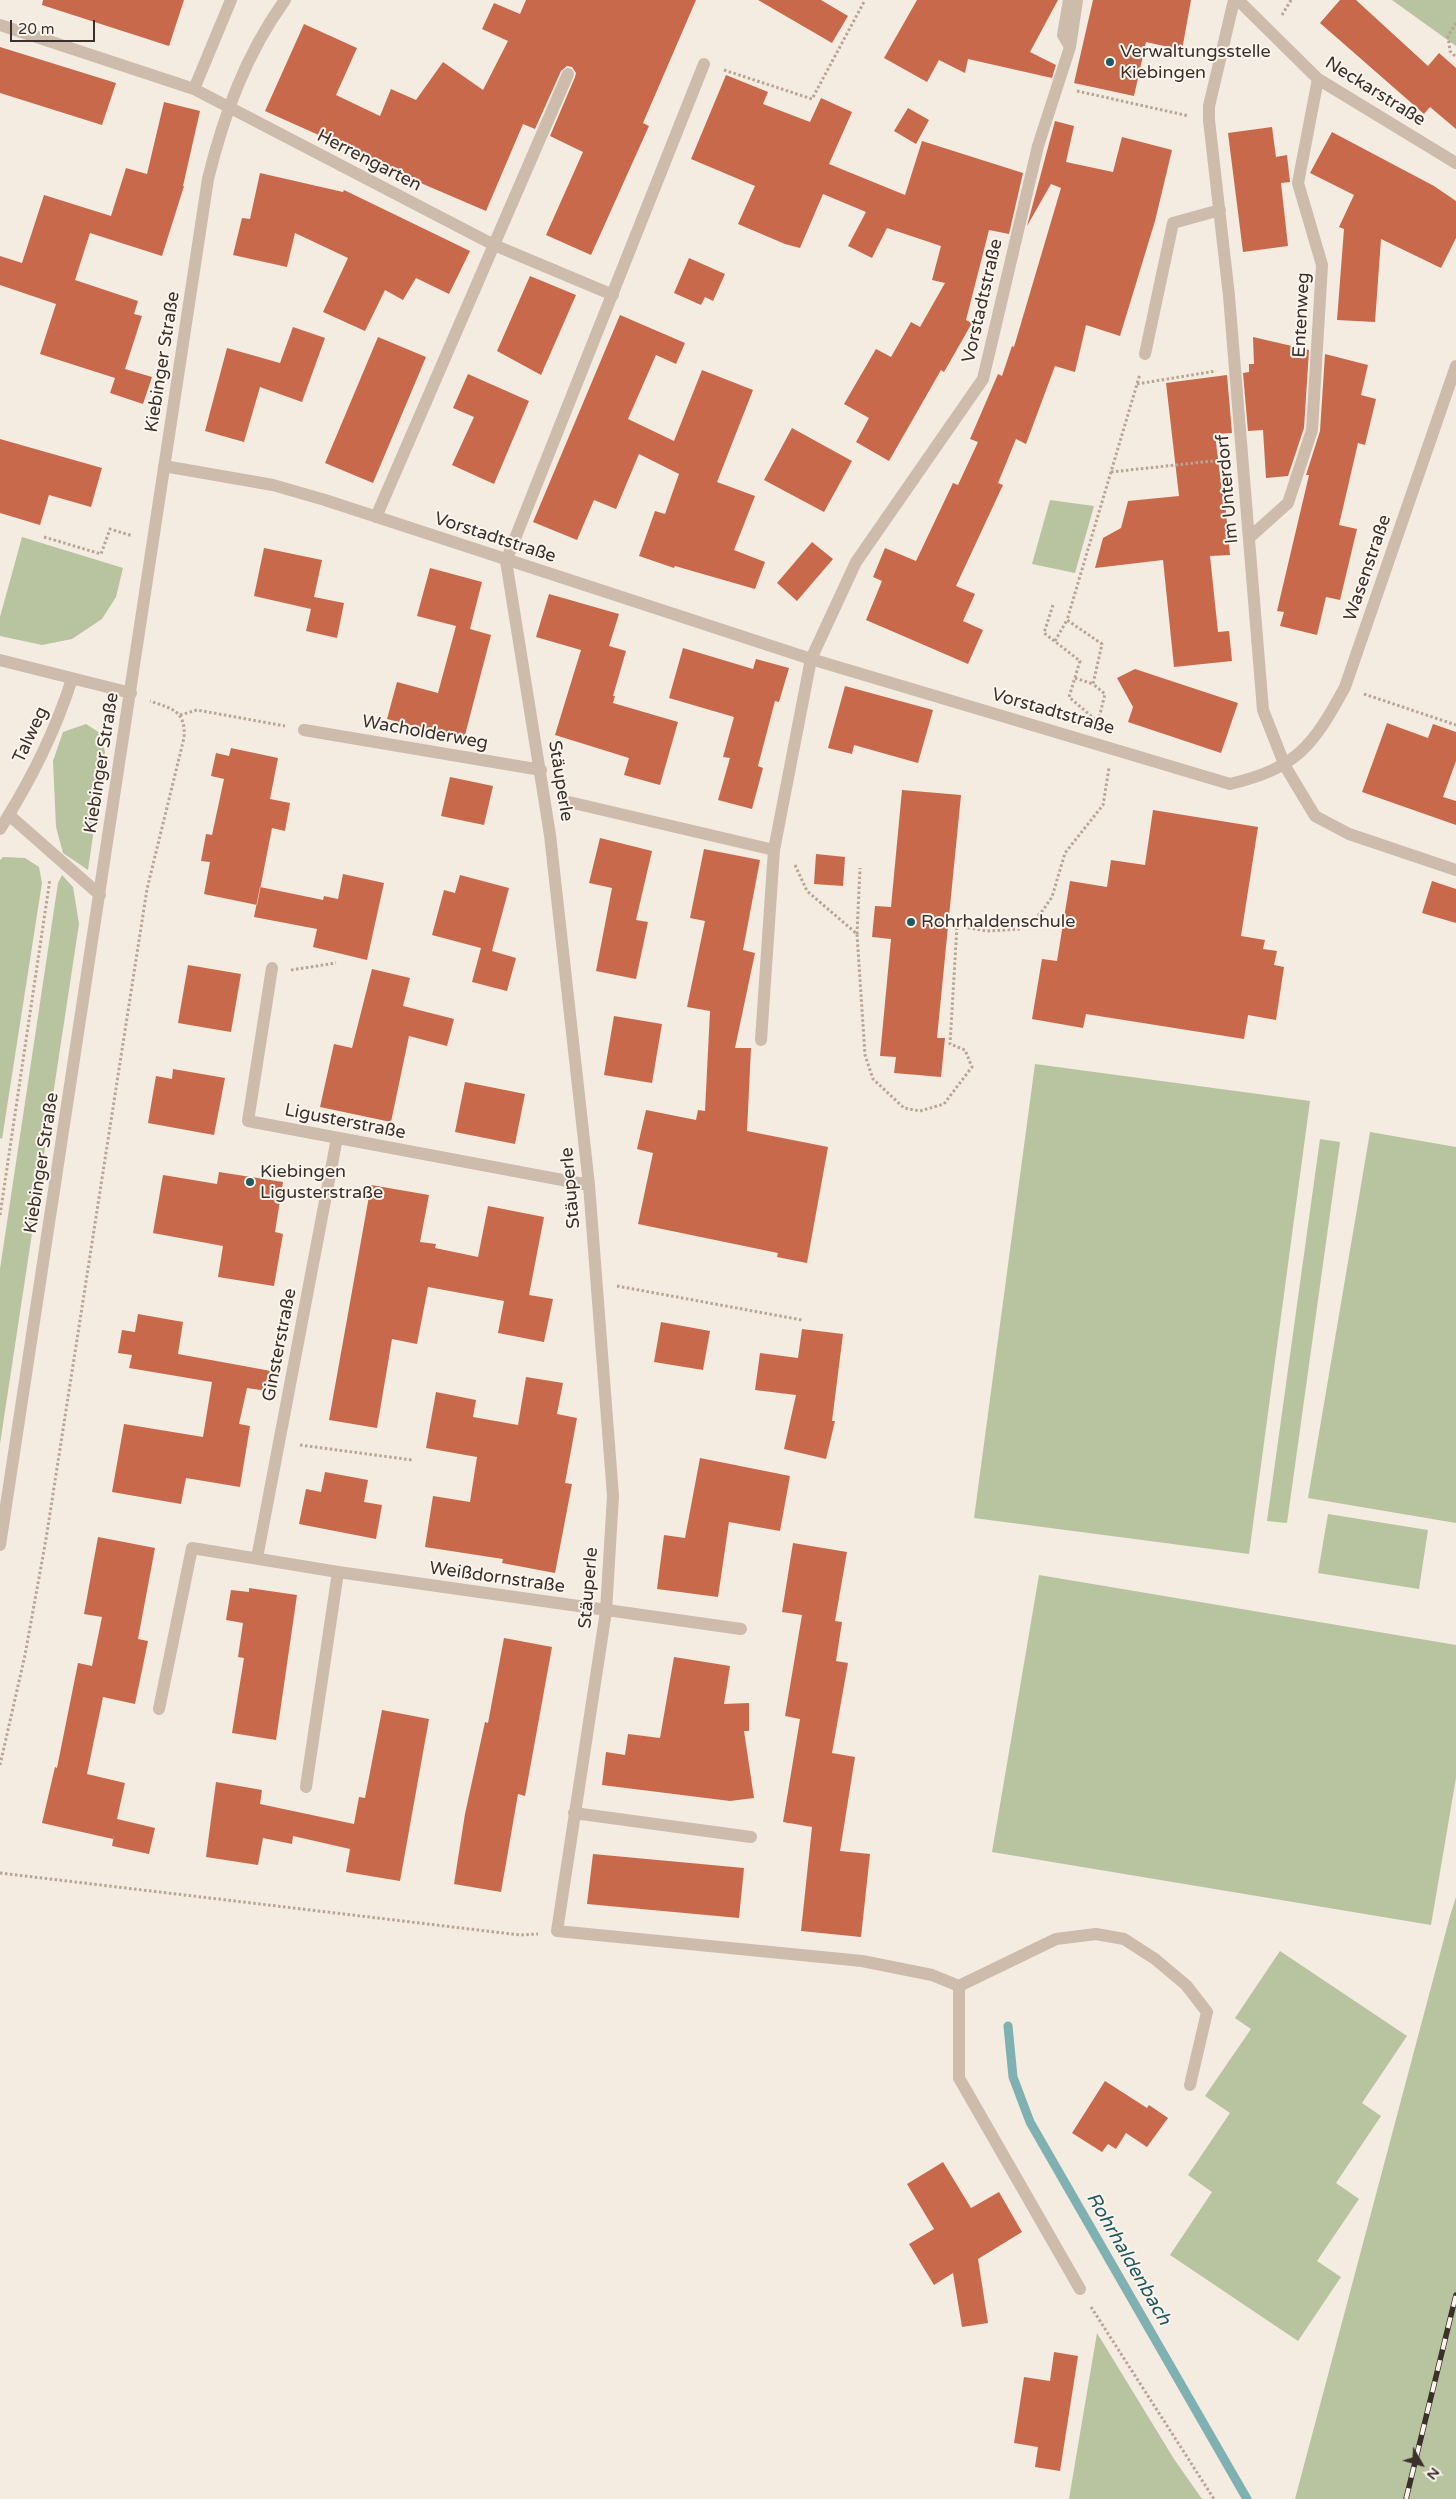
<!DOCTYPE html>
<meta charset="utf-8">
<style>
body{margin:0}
#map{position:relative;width:1456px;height:2499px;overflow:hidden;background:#f4ebe1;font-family:"Varela Round",sans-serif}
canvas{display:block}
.north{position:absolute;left:1396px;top:2439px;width:50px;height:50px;-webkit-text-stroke:4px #fbf5ee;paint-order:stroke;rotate:128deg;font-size:14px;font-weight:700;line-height:20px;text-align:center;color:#3b302b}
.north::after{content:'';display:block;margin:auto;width:18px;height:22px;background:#3b302b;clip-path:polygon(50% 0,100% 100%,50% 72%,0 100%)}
.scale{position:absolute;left:10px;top:20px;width:85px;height:22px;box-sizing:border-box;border:2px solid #3b302b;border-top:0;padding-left:6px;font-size:15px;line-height:18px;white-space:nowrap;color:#3b302b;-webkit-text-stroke:4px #fbf5ee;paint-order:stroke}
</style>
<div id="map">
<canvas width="1456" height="2499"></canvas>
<div class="north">N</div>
<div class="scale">20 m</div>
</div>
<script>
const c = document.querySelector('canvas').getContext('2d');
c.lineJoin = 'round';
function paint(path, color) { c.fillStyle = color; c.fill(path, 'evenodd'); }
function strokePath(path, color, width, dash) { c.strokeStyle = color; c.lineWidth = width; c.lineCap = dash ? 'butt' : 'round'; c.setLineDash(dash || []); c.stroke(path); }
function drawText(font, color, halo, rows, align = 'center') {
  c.font = font + ' "Varela Round",sans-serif'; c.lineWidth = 4; c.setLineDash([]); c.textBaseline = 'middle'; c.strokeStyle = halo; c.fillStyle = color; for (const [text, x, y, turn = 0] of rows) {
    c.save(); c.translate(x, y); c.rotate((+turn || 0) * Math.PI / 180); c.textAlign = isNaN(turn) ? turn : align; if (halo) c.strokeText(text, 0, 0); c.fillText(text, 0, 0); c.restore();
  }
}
paint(new Path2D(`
 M 1392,0 L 1456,0 L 1456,46 Z
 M 1050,500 L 1094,506 L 1075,573 L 1032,564 Z
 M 22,537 L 123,568 L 116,597 L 102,619 L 72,639 L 42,645 L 0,636 L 0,617 Z
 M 86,724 L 100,733 L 105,752 L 88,870 L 63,853 L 56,827 L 53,761 L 63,732 Z
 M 3,857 L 25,858 L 39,867 L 42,883 L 2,1139 L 0,1138 L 0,860 Z
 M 62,875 L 73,887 L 79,924 L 0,1444 L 0,1269 L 58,883 Z
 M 1035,1064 L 1310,1101 L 1249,1554 L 974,1518 Z
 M 1370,1132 L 1456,1147 L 1456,1523 L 1308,1498 Z
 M 1320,1139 L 1340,1142 L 1287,1523 L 1267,1521 Z
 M 1328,1514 L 1428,1530 L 1419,1589 L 1318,1573 Z
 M 1039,1575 L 1456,1645 L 1456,1778 L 1431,1925 L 992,1852 Z
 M 1456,1897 L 1456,2499 L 1295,2499 L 1450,1916 Z
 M 1280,1951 L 1407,2036 L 1362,2103 L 1381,2116 L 1336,2183 L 1359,2199 L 1317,2261 L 1341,2277 L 1298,2341 L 1170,2255 L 1212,2192 L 1188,2175 L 1230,2113 L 1205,2096 L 1251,2029 L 1235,2018 Z
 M 1097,2333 L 1174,2459 L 1202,2499 L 1069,2499 Z`), '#b8c4a0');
strokePath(new Path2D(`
 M 1008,2026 L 1013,2077 L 1030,2122 L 1247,2499`), '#7fb0b2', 9);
paint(new Path2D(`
 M 43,0 L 184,0 L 169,46 L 42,5 Z
 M 526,0 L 696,0 L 643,123 L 649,126 L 591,255 L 546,235 L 583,152 L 550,136 L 575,77 L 576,73 L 572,67 L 567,66 L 561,71 L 535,129 L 523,124 L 486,211 L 360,157 L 361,154 L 265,111 L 304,24 L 357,48 L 336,95 L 380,116 L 391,89 L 416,100 L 443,62 L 483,90 L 508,41 L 482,29 L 494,3 L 520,14 Z
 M 758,0 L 821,0 L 848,16 L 832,43 Z
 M 917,0 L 1058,0 L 1030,52 L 1056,65 L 1052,78 L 968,59 L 965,73 L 939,60 L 927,82 L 884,58 Z
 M 1093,0 L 1191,0 L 1182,50 L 1146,42 L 1134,96 L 1074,83 Z
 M 1340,0 L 1356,0 L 1428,66 L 1439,53 L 1456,68 L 1456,129 L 1430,107 L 1424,114 L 1320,23 Z
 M 0,47 L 116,83 L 102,125 L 0,93 Z
 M 726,75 L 768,92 L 763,104 L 810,122 L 821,98 L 852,112 L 829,164 L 905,195 L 922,141 L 1023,173 L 1009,234 L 989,230 L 966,320 L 972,323 L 944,372 L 941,370 L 889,461 L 856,442 L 869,418 L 844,404 L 876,349 L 891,357 L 911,322 L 920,327 L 945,283 L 932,280 L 941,246 L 887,228 L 872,258 L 848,246 L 866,212 L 823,194 L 800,248 L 785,244 L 738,224 L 755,186 L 691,159 Z
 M 164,102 L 200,111 L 183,186 L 184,186 L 162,256 L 90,233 L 75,280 L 138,301 L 134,314 L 142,316 L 125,369 L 152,377 L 143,404 L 110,393 L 115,378 L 40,354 L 56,304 L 0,285 L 0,256 L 22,263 L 44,195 L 111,216 L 126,168 L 147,174 Z
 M 908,108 L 929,120 L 916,144 L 894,131 Z
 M 1055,121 L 1074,126 L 1066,162 L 1113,172 L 1122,137 L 1172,150 L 1155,221 L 1120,336 L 1086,325 L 1075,372 L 1055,366 L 1026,444 L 1016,439 L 998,483 L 1003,485 L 956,586 L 975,594 L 963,621 L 983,630 L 968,664 L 866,620 L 882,581 L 873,577 L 885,548 L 916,561 L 953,483 L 958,485 L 978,442 L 970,439 L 998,374 L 1002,376 L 1012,346 L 1014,347 L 1061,188 L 1051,184 L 1027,226 Z
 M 1272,127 L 1276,157 L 1287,155 L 1290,182 L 1281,183 L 1288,246 L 1243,252 L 1228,133 Z
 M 1332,132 L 1434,186 L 1456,201 L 1456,238 L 1441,268 L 1381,239 L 1375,322 L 1337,320 L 1344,229 L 1339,227 L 1354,195 L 1310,173 Z
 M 260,173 L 343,192 L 344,190 L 470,251 L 449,294 L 416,278 L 403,300 L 385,290 L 365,331 L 323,312 L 348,258 L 295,233 L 287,267 L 233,255 L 242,218 L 250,219 Z
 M 689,258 L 725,274 L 713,301 L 705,297 L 701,305 L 674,293 Z
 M 530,276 L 576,295 L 541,375 L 497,351 Z
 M 620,315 L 685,343 L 676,364 L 656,355 L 628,419 L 674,441 L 702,370 L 753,390 L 717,482 L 755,496 L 734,550 L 765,562 L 755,589 L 675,566 L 674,568 L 639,556 L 655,511 L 665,514 L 679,474 L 639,454 L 616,509 L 594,500 L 577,540 L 533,522 Z
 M 293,327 L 325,338 L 302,402 L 260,387 L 244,442 L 205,431 L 227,348 L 280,363 Z
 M 378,337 L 426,357 L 373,483 L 325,463 Z
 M 1253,337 L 1309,350 L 1304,428 L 1288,476 L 1266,478 L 1263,430 L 1248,431 L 1243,373 L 1249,372 L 1249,364 L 1254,364 Z
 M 1325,354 L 1368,365 L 1361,395 L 1376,399 L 1365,445 L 1358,443 L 1339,525 L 1357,529 L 1340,600 L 1326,597 L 1317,635 L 1280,626 L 1284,612 L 1277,611 L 1309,475 L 1306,475 L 1320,431 Z
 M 468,374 L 529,401 L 494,484 L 452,465 L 474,417 L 453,408 Z
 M 1227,375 L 1232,433 L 1215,434 L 1222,492 L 1224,491 L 1230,555 L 1210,556 L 1218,632 L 1229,631 L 1232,661 L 1174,667 L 1163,560 L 1095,568 L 1103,538 L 1121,528 L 1128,501 L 1179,496 L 1166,383 Z
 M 792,428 L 852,461 L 824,512 L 764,480 Z
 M 0,439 L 102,468 L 91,507 L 49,495 L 40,525 L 0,513 Z
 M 812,542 L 833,559 L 797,601 L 777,583 Z
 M 264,548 L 322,560 L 314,597 L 344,603 L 337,638 L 306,631 L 311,609 L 254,596 Z
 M 430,568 L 482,582 L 470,629 L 491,635 L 464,739 L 387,719 L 397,682 L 438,693 L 456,626 L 417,616 Z
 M 549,594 L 619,614 L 609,646 L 626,651 L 613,696 L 615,696 L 613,703 L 678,722 L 660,785 L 624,775 L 629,758 L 555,735 L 581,650 L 536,637 Z
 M 683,648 L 753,669 L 756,659 L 789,668 L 779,702 L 775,701 L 758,766 L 763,768 L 752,809 L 718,800 L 730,758 L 723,757 L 734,717 L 669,698 Z
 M 1135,669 L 1238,703 L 1221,753 L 1128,722 L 1133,707 L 1117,678 Z
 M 845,686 L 933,710 L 918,763 L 854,745 L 852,754 L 828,748 Z
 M 1387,723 L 1428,738 L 1433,724 L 1456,732 L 1456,761 L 1443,797 L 1456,801 L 1456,825 L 1362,792 Z
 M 231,748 L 278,758 L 270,799 L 290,803 L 285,831 L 272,828 L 257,905 L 204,894 L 210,862 L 201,861 L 206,834 L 212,835 L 224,779 L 211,776 L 216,753 L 229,756 Z
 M 450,777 L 493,786 L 484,825 L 441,816 Z
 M 902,790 L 961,795 L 937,1038 L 945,1038 L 941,1077 L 894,1073 L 896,1057 L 880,1056 L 891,939 L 872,937 L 875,906 L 891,907 Z
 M 1153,810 L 1258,827 L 1241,936 L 1265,940 L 1263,949 L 1277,951 L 1274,965 L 1284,967 L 1276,1020 L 1248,1015 L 1244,1039 L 1086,1014 L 1083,1028 L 1032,1019 L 1042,959 L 1057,961 L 1070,881 L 1107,887 L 1111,860 L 1145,865 Z
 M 600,838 L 652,851 L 636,920 L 648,922 L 636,979 L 596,971 L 612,888 L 589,883 Z
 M 704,849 L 760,860 L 743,950 L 755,953 L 735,1048 L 751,1048 L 747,1131 L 828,1147 L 807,1263 L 777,1257 L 778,1253 L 638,1224 L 653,1153 L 637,1149 L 646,1110 L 696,1120 L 698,1110 L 705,1111 L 710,1011 L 687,1007 L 705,921 L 690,918 Z
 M 816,854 L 845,857 L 843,886 L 814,884 Z
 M 343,874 L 384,883 L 367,960 L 313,947 L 317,929 L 254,917 L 260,887 L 323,900 L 324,896 L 338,899 Z
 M 460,875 L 509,888 L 492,951 L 516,958 L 507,991 L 472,982 L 481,948 L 432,935 L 444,890 L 455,893 Z
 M 1432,881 L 1456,889 L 1456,923 L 1422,913 Z
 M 188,965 L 241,974 L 231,1032 L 178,1023 Z
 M 372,969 L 410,978 L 403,1006 L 454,1019 L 447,1046 L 409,1036 L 391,1122 L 320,1107 L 334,1044 L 352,1048 Z
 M 614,1016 L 662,1024 L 652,1083 L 604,1075 Z
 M 173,1069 L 225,1078 L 214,1135 L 148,1123 L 156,1076 L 172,1079 Z
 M 465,1082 L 525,1094 L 515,1144 L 455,1132 Z
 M 219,1172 L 283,1182 L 275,1232 L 283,1234 L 274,1286 L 218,1277 L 223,1246 L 153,1233 L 163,1175 L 217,1184 Z
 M 371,1185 L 429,1195 L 420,1242 L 436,1244 L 435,1248 L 478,1257 L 488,1206 L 544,1217 L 529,1295 L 553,1299 L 544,1342 L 498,1333 L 504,1301 L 428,1287 L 417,1344 L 392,1339 L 377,1428 L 329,1420 Z
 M 138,1314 L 183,1322 L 178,1354 L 271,1371 L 267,1391 L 247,1388 L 239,1424 L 250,1426 L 240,1487 L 186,1478 L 181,1504 L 112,1492 L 124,1424 L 203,1437 L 212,1382 L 129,1368 L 132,1355 L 118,1353 L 122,1330 L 135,1332 Z
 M 661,1322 L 710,1331 L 703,1370 L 654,1362 Z
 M 802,1329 L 843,1334 L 832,1421 L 835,1421 L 826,1459 L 784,1449 L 796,1395 L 755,1390 L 760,1353 L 798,1358 Z
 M 526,1377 L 563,1383 L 557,1414 L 577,1418 L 565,1483 L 572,1484 L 555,1573 L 502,1563 L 503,1559 L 425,1547 L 433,1496 L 470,1502 L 477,1457 L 426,1448 L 436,1392 L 476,1400 L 473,1417 L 518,1425 Z
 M 700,1458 L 790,1476 L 780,1531 L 729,1522 L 718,1597 L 657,1589 L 664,1535 L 685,1538 Z
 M 325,1472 L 368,1480 L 364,1502 L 382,1505 L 376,1539 L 299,1524 L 306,1489 L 321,1492 Z
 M 98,1537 L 155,1548 L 138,1639 L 148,1641 L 135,1704 L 103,1697 L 87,1774 L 125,1783 L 117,1819 L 155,1828 L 149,1854 L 112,1846 L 114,1835 L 113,1839 L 42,1823 L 55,1767 L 57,1768 L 78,1663 L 92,1666 L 102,1617 L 84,1614 Z
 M 793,1543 L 847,1552 L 835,1621 L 842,1622 L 836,1661 L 848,1663 L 832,1753 L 855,1757 L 840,1851 L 870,1854 L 861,1937 L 801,1931 L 812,1827 L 783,1822 L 800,1719 L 785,1716 L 802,1615 L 782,1612 Z
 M 249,1588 L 297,1595 L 276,1740 L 232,1733 L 244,1658 L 238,1657 L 243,1623 L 226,1620 L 231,1590 L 249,1592 Z
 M 504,1638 L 552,1647 L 525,1796 L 518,1794 L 501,1892 L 454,1884 L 465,1814 L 485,1722 L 488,1723 Z
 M 674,1657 L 730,1666 L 724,1704 L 749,1703 L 749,1731 L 744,1731 L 754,1798 L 730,1801 L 602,1785 L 606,1752 L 625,1755 L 628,1734 L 660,1738 Z
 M 382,1710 L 429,1719 L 400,1881 L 346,1872 L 350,1849 L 293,1836 L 292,1844 L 263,1838 L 258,1865 L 206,1857 L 216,1782 L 262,1790 L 260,1804 L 354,1824 L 359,1797 L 365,1798 Z
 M 593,1854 L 744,1868 L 739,1918 L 587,1904 Z
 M 1105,2081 L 1147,2108 L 1149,2105 L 1168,2118 L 1147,2147 L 1126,2133 L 1116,2149 L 1108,2144 L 1102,2152 L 1072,2133 Z
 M 943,2162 L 971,2208 L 999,2192 L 1022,2232 L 978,2259 L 988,2323 L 962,2327 L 953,2273 L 934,2285 L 909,2244 L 934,2229 L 907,2184 Z
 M 1054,2352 L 1078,2356 L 1060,2471 L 1035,2467 L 1038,2447 L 1014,2443 L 1024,2377 L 1050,2381 Z`), '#c8694b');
strokePath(new Path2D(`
 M 1282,15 L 1291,0
 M 1456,23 L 1448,36 L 1450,51 L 1456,57
 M 724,70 L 812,99 L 865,0
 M 1077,91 L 1189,116
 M 1137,384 L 1216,371
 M 1111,472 L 1222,460
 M 44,537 L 101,554 L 110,529 L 133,536
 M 1053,605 L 1044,633 L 1080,661 L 1069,697 L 1097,721
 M 1055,641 L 1067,620
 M 1075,678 L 1093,684
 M 1364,694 L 1456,725
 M 180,715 L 197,710 L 285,726
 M 1098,722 L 1105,694 L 1093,684 L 1102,644 L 1067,620 L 1140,374
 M 795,865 L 807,891 L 857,934 L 865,1055 L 873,1079 L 904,1108 L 920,1111 L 944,1104 L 972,1067 L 965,1050 L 950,1044 L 957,926 L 987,931 L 1021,929 L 1041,913 L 1052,897 L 1065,853 L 1103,805 L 1109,768
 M 857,934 L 860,868
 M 291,970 L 336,963
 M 0,1215 L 50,879
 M 617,1286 L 802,1320
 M 300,1445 L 412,1460
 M 0,1765 L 25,1655 L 46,1539 L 147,889 L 184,738 C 186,711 173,709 150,701
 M 0,1873 L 520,1935 L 538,1934
 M 1091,2307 L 1214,2499`), '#b9a596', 3, [2.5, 2.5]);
strokePath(new Path2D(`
 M 1069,0 L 1063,35 L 1070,47
 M 1234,0 L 1209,106 L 1209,120 L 1229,296 L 1263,710 L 1285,766 L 1315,816 L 1349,834 L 1456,870
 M 1238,0 L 1318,79 L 1456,163
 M 0,25 L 194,89 L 494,245 L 613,295
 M 704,64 L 506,561 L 550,835 L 589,1185 L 613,1496 L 606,1611 L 557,1931 L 862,1961 L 932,1975 L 959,1986 L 1056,1939 L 1096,1934 L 1124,1939 L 1155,1959 L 1186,1985 L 1207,2012 L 1190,2085
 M 194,89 L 231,0
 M 1145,354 L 1173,223 L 1220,210
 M 164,466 L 273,485 L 325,500 L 811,659 L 1230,784 C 1297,768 1313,746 1345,687 L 1456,366
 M 376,517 L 568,74
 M 1250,537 L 1288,503 L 1312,430 L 1322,265 L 1298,183 L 1318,79
 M 0,660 L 131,693
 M 304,730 L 541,770
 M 569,802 L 774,850
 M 9,815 L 100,895
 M 0,829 C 30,782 55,732 72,679
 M 272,968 L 248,1121 L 589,1185
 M 761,1040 L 774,850 L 811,659 L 856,562 L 983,379 L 1038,146 L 1070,47 L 1077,0
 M 0,1545 L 208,179 C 224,114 246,54 285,0
 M 257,1558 L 337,1138
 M 159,1709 L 192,1548 L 338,1572 L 741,1629
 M 306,1787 L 338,1572
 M 574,1813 L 751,1837
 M 959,1986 L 959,2078 L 1080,2289`), '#cdbbac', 12);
const rail = new Path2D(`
 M 1406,2499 L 1456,2295`);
strokePath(rail, '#3b302b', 5.5);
strokePath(rail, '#fbf5ee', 4, [11]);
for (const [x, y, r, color] of [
 [1110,62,5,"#1f5a5e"],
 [911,922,5,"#1f5a5e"],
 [250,1182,5,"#1f5a5e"]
]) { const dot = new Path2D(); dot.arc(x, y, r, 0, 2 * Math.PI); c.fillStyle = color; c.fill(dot); strokePath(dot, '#fbf5ee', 2); }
drawText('18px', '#3b302b', '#fbf5ee', [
 ["Verwaltungsstelle",1120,52],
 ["Kiebingen",1120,73],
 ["Rohrhaldenschule",921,922],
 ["Kiebingen",260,1172],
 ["Ligusterstraße",260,1193]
], 'left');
drawText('18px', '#3b302b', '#fbf5ee', [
 ["Neckarstraße",1375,92,32],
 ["Herrengarten",369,161,27],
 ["Vorstadtstraße",983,301,-77],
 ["Entenweg",1302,315,-87],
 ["Kiebinger Straße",163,362,-81],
 ["Im Unterdorf",1228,489,-95],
 ["Vorstadtstraße",495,538,18],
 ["Wasenstraße",1368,568,-71],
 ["Vorstadtstraße",1053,712,16],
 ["Wacholderweg",425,733,10],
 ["Talweg",31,735,-65],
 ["Kiebinger Straße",102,763,-81],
 ["Stäuperle",560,781,81],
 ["Ligusterstraße",345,1122,11],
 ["Kiebinger Straße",42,1163,-81],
 ["Stäuperle",571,1188,-95],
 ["Ginsterstraße",280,1345,-79],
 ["Weißdornstraße",497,1578,8],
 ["Stäuperle",589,1588,-85]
]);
drawText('italic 19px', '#1f5a5e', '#fbf5ee', [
 ["Rohrhaldenbach",1128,2259,60]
]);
</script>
